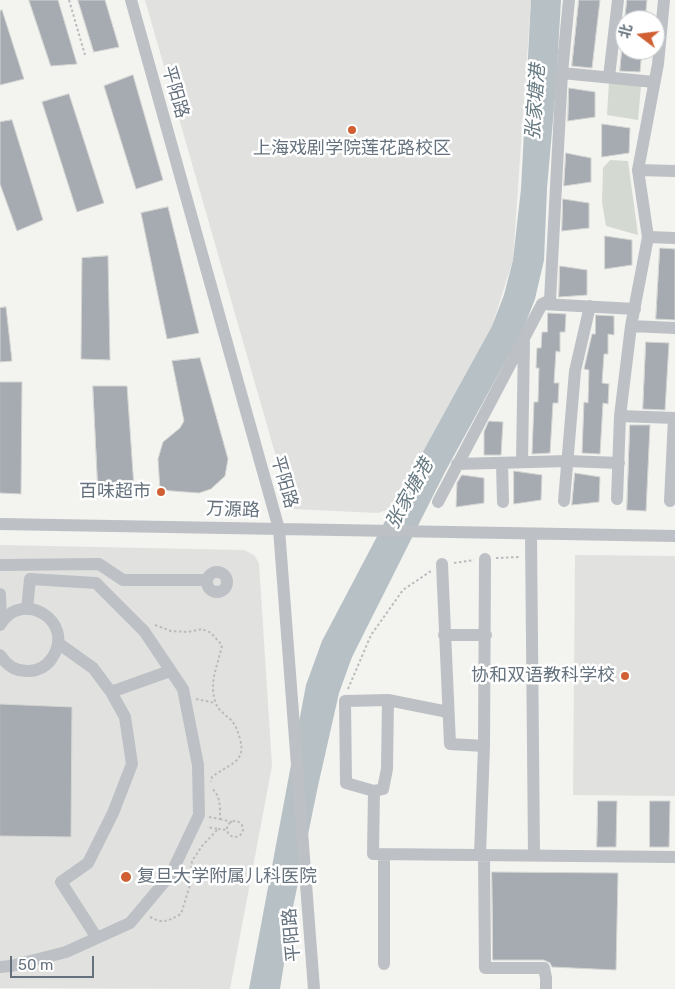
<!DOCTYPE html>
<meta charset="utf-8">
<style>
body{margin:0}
#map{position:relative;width:675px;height:989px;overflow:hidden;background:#f3f3f0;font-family:Rubik,"Noto Sans SC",sans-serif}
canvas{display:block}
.north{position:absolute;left:615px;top:10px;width:50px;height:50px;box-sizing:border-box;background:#fff;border:1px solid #c1c7cb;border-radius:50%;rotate:285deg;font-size:14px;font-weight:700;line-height:20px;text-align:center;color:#65727e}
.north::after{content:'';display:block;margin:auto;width:18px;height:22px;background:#d06033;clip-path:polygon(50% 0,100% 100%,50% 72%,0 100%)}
.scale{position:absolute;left:10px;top:956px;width:84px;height:22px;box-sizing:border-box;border:2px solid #65727e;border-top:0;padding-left:6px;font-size:15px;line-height:18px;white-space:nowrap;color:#65727e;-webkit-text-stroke:4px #fff;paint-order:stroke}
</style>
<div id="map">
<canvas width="675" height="989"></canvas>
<div class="north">北</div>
<div class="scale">50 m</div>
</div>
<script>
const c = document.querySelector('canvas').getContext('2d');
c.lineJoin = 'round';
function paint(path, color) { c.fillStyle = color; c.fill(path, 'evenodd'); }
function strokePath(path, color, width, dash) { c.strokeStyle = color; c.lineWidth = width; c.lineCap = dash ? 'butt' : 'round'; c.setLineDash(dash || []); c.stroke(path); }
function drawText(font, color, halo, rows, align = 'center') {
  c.font = font + ' Rubik,"Noto Sans SC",sans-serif'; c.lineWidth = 5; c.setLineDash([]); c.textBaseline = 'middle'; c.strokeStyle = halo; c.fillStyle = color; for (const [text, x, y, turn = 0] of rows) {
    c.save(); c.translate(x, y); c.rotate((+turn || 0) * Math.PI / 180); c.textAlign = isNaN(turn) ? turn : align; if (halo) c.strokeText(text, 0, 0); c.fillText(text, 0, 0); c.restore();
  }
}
paint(new Path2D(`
 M 145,0 L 531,0 L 513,260 L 492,326 L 392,508 L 378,513 L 291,509 Z
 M 0,545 L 244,550 L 254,555 L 259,563 L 272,766 L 230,989 L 0,988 Z
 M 575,555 L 675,556 L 675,796 L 573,795 Z`), '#e1e2e0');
paint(new Path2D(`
 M 609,82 L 641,86 L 638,120 L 607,115 Z
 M 610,160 L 628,161 L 638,235 L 606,226 L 602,202 L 603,168 Z`), '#d4dad1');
paint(new Path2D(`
 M 531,0 L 561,0 L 556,86 L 547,188 L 544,260 L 535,299 L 524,327 L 445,472 L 352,657 L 339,693 L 318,786 L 293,907 L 280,989 L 249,989 L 306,685 L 322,641 L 392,508 L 492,326 L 504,295 L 513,260 L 521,189 Z`), '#b7c0c5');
const building = new Path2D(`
 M 29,0 L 58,0 L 77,64 L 51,66 Z
 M 78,0 L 105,0 L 119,47 L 94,52 Z
 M 579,0 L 600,0 L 592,68 L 572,66 Z
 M 627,0 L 647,0 L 645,20 L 625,20 Z
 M 2,10 L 24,79 L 0,85 L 0,11 Z
 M 622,50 L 642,50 L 640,72 L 620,71 Z
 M 133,75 L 163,180 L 136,189 L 104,86 Z
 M 569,88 L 595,92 L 595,117 L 568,121 Z
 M 69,94 L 104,203 L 77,212 L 42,102 Z
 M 12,120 L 43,220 L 17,231 L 0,184 L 0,122 Z
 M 602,124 L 630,128 L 629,153 L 602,157 Z
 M 566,153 L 591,158 L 591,182 L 564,186 Z
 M 563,199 L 589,203 L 589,228 L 562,231 Z
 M 168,207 L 199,333 L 167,339 L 141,213 Z
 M 605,236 L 632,240 L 632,265 L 605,269 Z
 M 660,248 L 675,249 L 675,320 L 656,319 Z
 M 108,256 L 110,360 L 81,359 L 82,258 Z
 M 560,266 L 587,270 L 587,295 L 559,297 Z
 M 6,307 L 12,361 L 0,362 L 0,308 Z
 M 548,313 L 566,314 L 565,332 L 560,332 L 560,352 L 556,351 L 554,383 L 559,383 L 558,403 L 553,403 L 550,453 L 532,454 L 534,402 L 538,402 L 539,368 L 536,368 L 537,348 L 541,348 L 542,332 L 547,332 Z
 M 596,315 L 614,316 L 614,335 L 608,334 L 608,354 L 604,354 L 602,383 L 609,384 L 608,404 L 603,403 L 600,454 L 582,453 L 584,402 L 588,403 L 589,370 L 584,369 L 592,334 L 595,334 Z
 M 646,342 L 669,343 L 665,410 L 643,409 Z
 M 200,358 L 228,459 L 225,476 L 211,489 L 199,493 L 160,490 L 158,459 L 163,442 L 180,428 L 184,421 L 172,361 Z
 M 0,382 L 22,382 L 21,494 L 0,493 Z
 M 93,386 L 127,386 L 134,488 L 98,488 Z
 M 489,421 L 503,422 L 501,455 L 484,455 L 484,432 Z
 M 630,425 L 650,425 L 646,511 L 627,510 Z
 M 514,471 L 542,475 L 541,500 L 514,504 Z
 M 575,473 L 600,477 L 599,502 L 572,505 Z
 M 462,475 L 484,478 L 484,503 L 456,507 L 457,483 Z
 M 0,704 L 72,707 L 71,837 L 0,836 Z
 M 598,801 L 617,801 L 616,847 L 597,847 Z
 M 650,801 L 670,801 L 669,847 L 650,847 Z
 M 492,872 L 618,873 L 616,970 L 552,967 L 550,963 L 544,960 L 493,960 Z`);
paint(building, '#a5abb0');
strokePath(building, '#d4d5d3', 1);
strokePath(new Path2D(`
 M 69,0 L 85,55
 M 496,558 L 519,557
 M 454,563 L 474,560
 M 155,625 L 171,631 L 188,632 L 202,629 L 211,633 L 222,645 C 218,666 209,680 215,701 C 217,709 224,714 230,719 C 235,724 238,731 240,739 C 247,763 228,764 212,777 L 211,782
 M 348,689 L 371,635 L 403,590 L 431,571
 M 196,699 L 215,703
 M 209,817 L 220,819 C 220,808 221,795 211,788
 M 220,819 L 232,822
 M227 829a8 8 0 1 1 16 0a8 8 0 1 1-16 0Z
 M 218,829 L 227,830
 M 150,917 C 163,924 168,921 181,914 L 190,885 L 192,861 L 202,846 L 218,829 L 207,827`), '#b9bbbd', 2, [2.5, 2.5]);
strokePath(new Path2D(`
 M 131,0 L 279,529 L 314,989
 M 664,0 L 658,64 L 638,170 L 675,171
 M 562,73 L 654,82
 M 609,77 L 618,0
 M 648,237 L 675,238
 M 542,304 L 635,309
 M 631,326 L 675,328
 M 620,416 L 675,418
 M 522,462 L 524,342
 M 502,463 L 503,502
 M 457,464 L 568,461 L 619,463
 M 617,499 L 620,416 L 631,326 L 648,237 L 638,170
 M 564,501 L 575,371 L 590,306
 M 670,501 L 674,418
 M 438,502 L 542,304 L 550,300 L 562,73 L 569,0
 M 0,524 L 675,536
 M 531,534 L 534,855
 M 442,564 L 450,744 L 484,746 L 480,855
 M 0,565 L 99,564 L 123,580 L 207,580
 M207 582a10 10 0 1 1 20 0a10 10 0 1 1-20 0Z
 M 0,594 L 1,623
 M 0,625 C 21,588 77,621 52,658 C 47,666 38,671 29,671 C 16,672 7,666 0,655
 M 444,635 L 486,635
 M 58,643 L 93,668 L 111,692 L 125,717 L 132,764 L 113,813 L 88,863 L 61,882 L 97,938
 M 111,692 L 170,671
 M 388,700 L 387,769 L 383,789 L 374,791 L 346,783 L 345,701 Z
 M 388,700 L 448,712
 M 484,746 L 485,559
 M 374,791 L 373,854 L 675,857
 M 484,855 L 485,968 L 544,968 L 546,978 L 546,989
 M 384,964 L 384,854
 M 0,967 L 11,966 L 66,952 L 130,923 L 171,874 L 199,815 L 198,765 L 183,689 L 144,631 L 96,583 L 30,579 L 27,609`), '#bdc0c4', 12);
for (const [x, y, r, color] of [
 [352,130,5,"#d06033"],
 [161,492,5,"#d06033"],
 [625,676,5,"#d06033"],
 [126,877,6,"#d06033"]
]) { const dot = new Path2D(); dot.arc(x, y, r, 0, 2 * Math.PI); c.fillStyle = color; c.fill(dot); strokePath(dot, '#fff', 2); }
drawText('18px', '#65727e', '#fff', [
 ["平阳路",175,92,74],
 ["平阳路",284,482,74],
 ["万源路",233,510,2],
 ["平阳路",292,935,-95]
]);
drawText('18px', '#65727e', '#fff', [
 ["上海戏剧学院莲花路校区",352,149,"center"],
 ["百味超市",151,492],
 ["协和双语教科学校",615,676],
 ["复旦大学附属儿科医院",137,877,"left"]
], 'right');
drawText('italic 19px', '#667982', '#fff', [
 ["张家塘港",536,102,-86],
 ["张家塘港",410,494,-61]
]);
</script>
